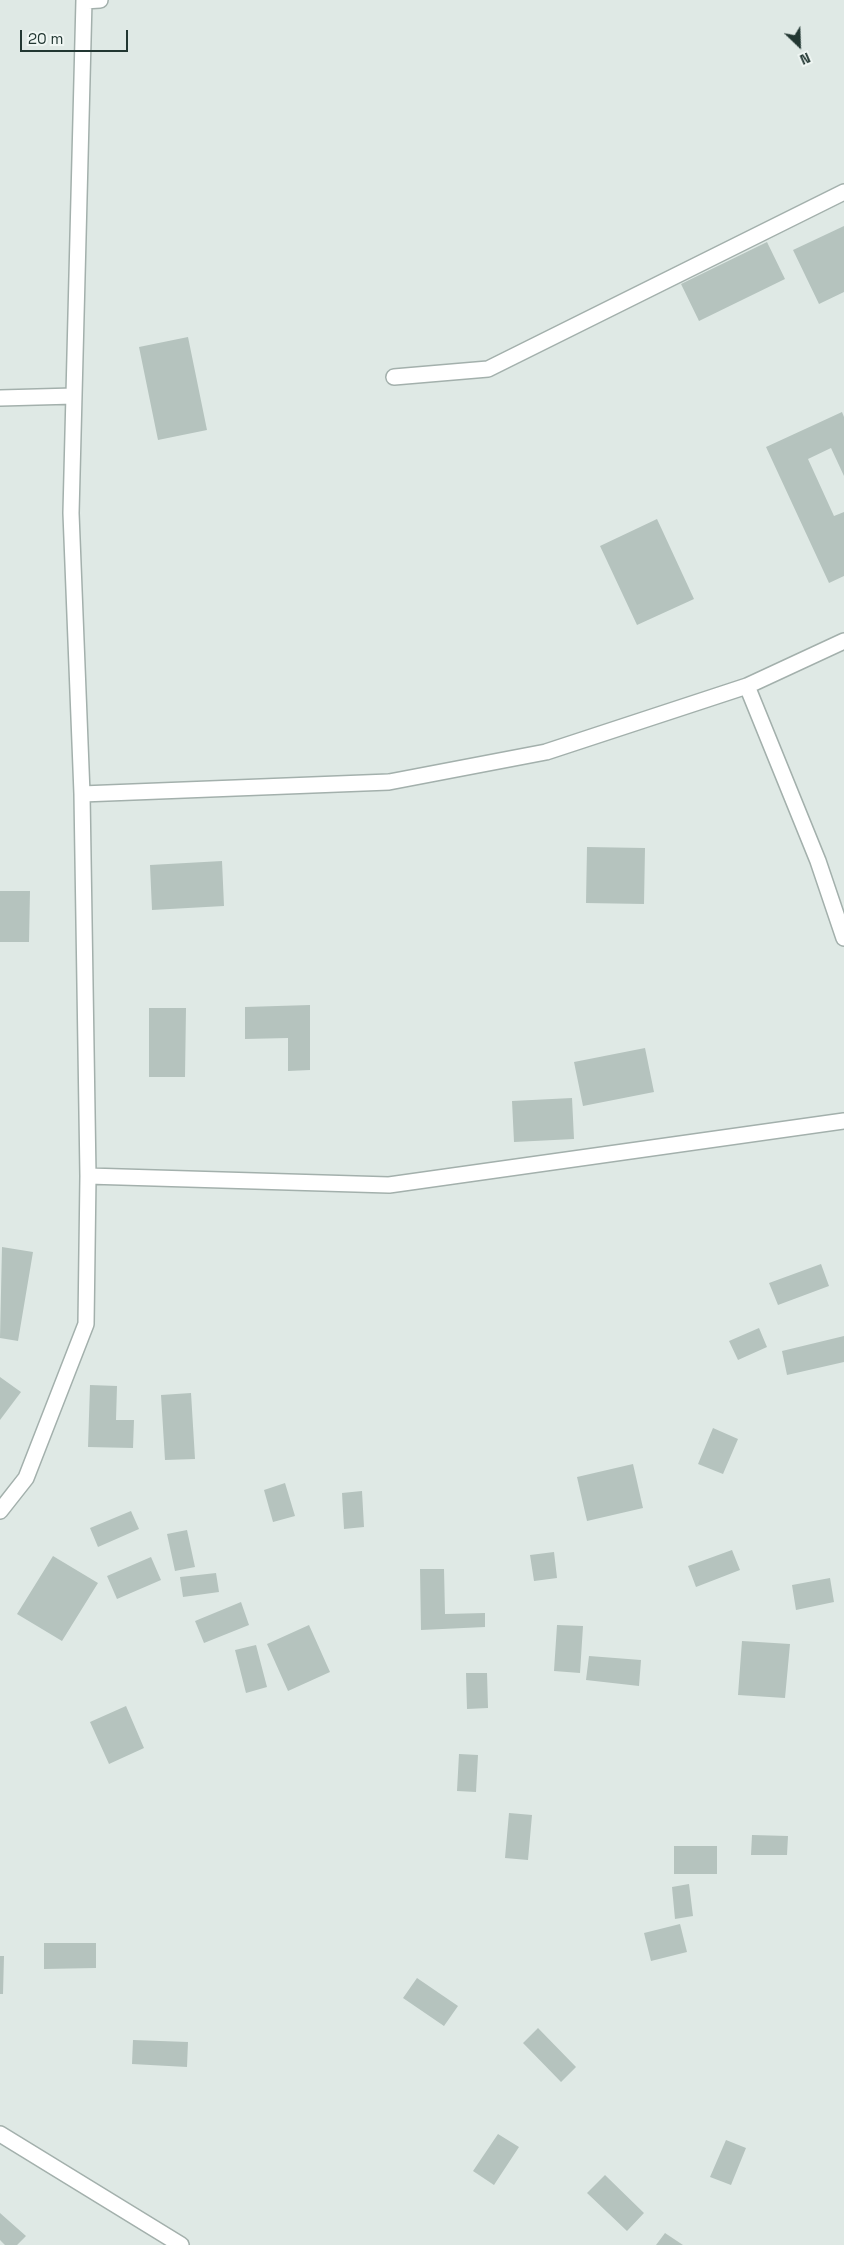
<!DOCTYPE html>
<style>
body{margin:0}
#map{position:relative;width:844px;height:2245px;overflow:hidden;background:#dfe9e5;font-family:"Space Grotesk",sans-serif}
canvas{display:block}
.north{position:absolute;left:774px;top:20px;width:50px;height:50px;-webkit-text-stroke:4px #eff6f3;paint-order:stroke;rotate:156deg;font-size:14px;font-weight:700;line-height:20px;text-align:center;color:#223732}
.north::after{content:'';display:block;margin:auto;width:18px;height:22px;background:#223732;clip-path:polygon(50% 0,100% 100%,50% 72%,0 100%)}
.scale{position:absolute;left:20px;top:30px;width:108px;height:22px;box-sizing:border-box;border:2px solid #223732;border-top:0;padding-left:6px;font-size:15px;line-height:18px;white-space:nowrap;color:#223732;-webkit-text-stroke:4px #eff6f3;paint-order:stroke}
</style>
<div id="map">
<canvas width="844" height="2245"></canvas>
<div class="north">N</div>
<div class="scale">20 m</div>
</div>
<script>
const c = document.querySelector('canvas').getContext('2d');
c.lineJoin = 'round';
function paint(path, color) { c.fillStyle = color; c.fill(path, 'evenodd'); }
function strokePath(path, color, width, dash) { c.strokeStyle = color; c.lineWidth = width; c.lineCap = dash ? 'butt' : 'round'; c.setLineDash(dash || []); c.stroke(path); }
paint(new Path2D(`
 M 844,226 L 844,292 L 819,304 L 793,250 Z
 M 767,242 L 785,279 L 699,321 L 681,284 Z
 M 188,337 L 207,430 L 158,440 L 139,347 Z
 M 842,412 L 844,417 L 844,476 L 831,448 L 808,459 L 834,516 L 844,512 L 844,576 L 829,583 L 766,447 Z
 M 657,519 L 694,599 L 637,625 L 600,546 Z
 M 587,847 L 645,848 L 644,904 L 586,903 Z
 M 222,861 L 224,906 L 152,910 L 150,865 Z
 M 0,891 L 30,891 L 29,942 L 0,942 Z
 M 310,1005 L 310,1070 L 288,1071 L 288,1038 L 245,1039 L 245,1007 Z
 M 149,1008 L 186,1008 L 185,1077 L 149,1077 Z
 M 645,1048 L 654,1092 L 583,1106 L 574,1062 Z
 M 572,1098 L 574,1139 L 514,1142 L 512,1101 Z
 M 2,1247 L 33,1252 L 18,1341 L 0,1338 Z
 M 821,1264 L 829,1286 L 778,1305 L 769,1283 Z
 M 759,1328 L 767,1347 L 738,1360 L 729,1341 Z
 M 844,1336 L 844,1362 L 787,1375 L 782,1351 Z
 M 0,1377 L 21,1392 L 0,1420 Z
 M 90,1385 L 117,1386 L 116,1420 L 134,1420 L 133,1448 L 88,1447 Z
 M 191,1393 L 195,1459 L 165,1460 L 161,1395 Z
 M 713,1428 L 738,1439 L 723,1474 L 698,1464 Z
 M 633,1464 L 643,1508 L 587,1521 L 577,1477 Z
 M 285,1483 L 295,1516 L 273,1522 L 264,1490 Z
 M 362,1491 L 364,1527 L 344,1529 L 342,1493 Z
 M 131,1511 L 139,1529 L 98,1547 L 90,1528 Z
 M 187,1530 L 195,1567 L 175,1571 L 167,1534 Z
 M 732,1550 L 740,1570 L 696,1587 L 688,1566 Z
 M 554,1552 L 557,1578 L 534,1581 L 530,1555 Z
 M 53,1556 L 98,1583 L 62,1641 L 17,1614 Z
 M 151,1557 L 161,1580 L 117,1599 L 107,1576 Z
 M 420,1569 L 444,1569 L 445,1614 L 485,1613 L 485,1627 L 421,1630 Z
 M 216,1573 L 219,1592 L 183,1597 L 180,1577 Z
 M 830,1578 L 834,1602 L 796,1610 L 792,1585 Z
 M 241,1602 L 249,1625 L 204,1643 L 195,1621 Z
 M 309,1625 L 330,1672 L 288,1691 L 267,1644 Z
 M 557,1625 L 583,1626 L 580,1673 L 554,1671 Z
 M 742,1641 L 790,1644 L 785,1698 L 738,1695 Z
 M 256,1645 L 267,1687 L 246,1693 L 235,1650 Z
 M 589,1656 L 641,1660 L 639,1686 L 586,1680 Z
 M 466,1673 L 487,1673 L 488,1708 L 467,1709 Z
 M 126,1706 L 144,1748 L 109,1764 L 90,1722 Z
 M 459,1754 L 478,1755 L 476,1792 L 457,1791 Z
 M 509,1813 L 532,1815 L 528,1860 L 505,1858 Z
 M 752,1835 L 788,1836 L 787,1855 L 751,1855 Z
 M 674,1846 L 717,1846 L 717,1874 L 674,1874 Z
 M 689,1884 L 693,1916 L 675,1919 L 672,1887 Z
 M 680,1924 L 687,1952 L 651,1961 L 644,1933 Z
 M 44,1943 L 96,1943 L 96,1968 L 44,1969 Z
 M 0,1956 L 4,1956 L 3,1994 L 0,1994 Z
 M 417,1978 L 458,2006 L 444,2026 L 403,1998 Z
 M 538,2028 L 576,2067 L 561,2082 L 523,2043 Z
 M 133,2040 L 188,2042 L 187,2067 L 132,2064 Z
 M 498,2134 L 519,2147 L 494,2185 L 473,2171 Z
 M 726,2140 L 746,2148 L 731,2185 L 710,2177 Z
 M 605,2175 L 644,2213 L 627,2231 L 587,2193 Z
 M 0,2213 L 26,2236 L 17,2245 L 5,2245 L 0,2240 Z
 M 665,2233 L 683,2245 L 656,2245 Z`), '#b5c3be');
const minor = new Path2D(`
 M 84,1 L 100,0
 M 394,377 L 488,369 L 844,192
 M 0,398 L 74,396
 M 747,686 L 818,861 L 844,938
 M 82,794 L 389,782 L 546,752 L 747,686 L 844,641
 M 88,1176 L 389,1185 L 844,1121
 M 0,1511 L 26,1478 L 86,1324 L 88,1176 L 82,794 L 71,513 L 84,0
 M 0,2134 L 181,2245`);
strokePath(minor, '#a3b0ac', 18);
strokePath(minor, '#fff', 15);
</script>
